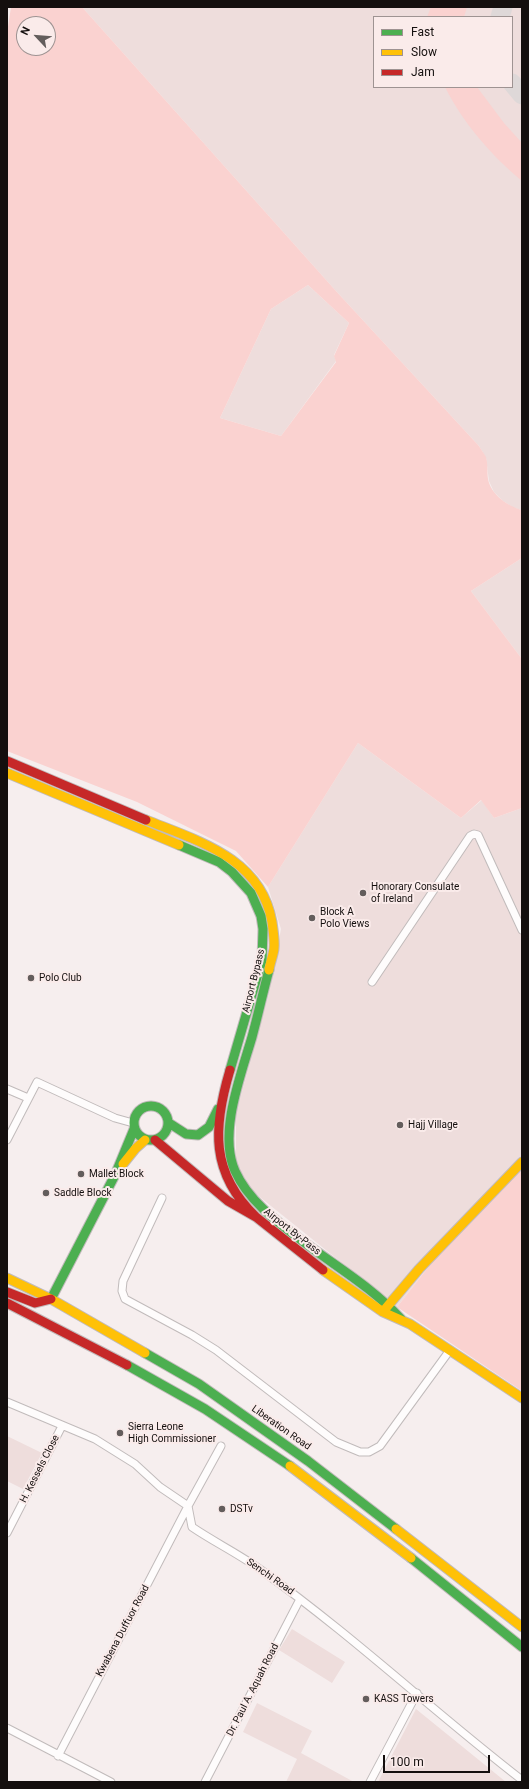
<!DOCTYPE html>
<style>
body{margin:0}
#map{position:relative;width:529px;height:1789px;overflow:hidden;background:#f6eeee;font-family:Roboto,sans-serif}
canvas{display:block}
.frame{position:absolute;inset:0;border:8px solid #140f0e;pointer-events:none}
.legend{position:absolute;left:373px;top:16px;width:140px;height:72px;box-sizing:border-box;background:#faebea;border:1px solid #9e9392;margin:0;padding:5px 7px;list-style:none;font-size:12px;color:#140f0e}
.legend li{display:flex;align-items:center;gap:8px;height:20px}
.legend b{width:20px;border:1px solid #9e9392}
.north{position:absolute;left:16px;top:16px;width:40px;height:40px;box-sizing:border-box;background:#faebea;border:1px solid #9e9392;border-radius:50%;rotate:296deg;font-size:11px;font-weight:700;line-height:16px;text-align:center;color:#140f0e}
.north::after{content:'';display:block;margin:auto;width:14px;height:18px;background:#635d5c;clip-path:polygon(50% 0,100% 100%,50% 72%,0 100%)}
.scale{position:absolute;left:383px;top:1755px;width:107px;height:18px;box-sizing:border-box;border:2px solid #140f0e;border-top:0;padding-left:5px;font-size:12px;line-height:14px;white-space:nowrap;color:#140f0e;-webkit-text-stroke:3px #faebea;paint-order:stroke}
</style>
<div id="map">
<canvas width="529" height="1789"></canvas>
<div class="frame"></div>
<ul class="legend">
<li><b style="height:5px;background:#4caf50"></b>Fast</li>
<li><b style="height:5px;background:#ffc107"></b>Slow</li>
<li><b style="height:5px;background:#c62828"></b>Jam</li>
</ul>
<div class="north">N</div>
<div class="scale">100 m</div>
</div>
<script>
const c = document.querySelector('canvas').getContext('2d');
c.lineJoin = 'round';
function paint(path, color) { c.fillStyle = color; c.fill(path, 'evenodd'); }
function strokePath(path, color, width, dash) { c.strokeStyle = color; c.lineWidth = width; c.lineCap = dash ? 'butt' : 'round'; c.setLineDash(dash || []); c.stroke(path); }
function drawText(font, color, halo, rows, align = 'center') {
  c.font = font + ' Roboto,sans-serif'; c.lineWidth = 4; c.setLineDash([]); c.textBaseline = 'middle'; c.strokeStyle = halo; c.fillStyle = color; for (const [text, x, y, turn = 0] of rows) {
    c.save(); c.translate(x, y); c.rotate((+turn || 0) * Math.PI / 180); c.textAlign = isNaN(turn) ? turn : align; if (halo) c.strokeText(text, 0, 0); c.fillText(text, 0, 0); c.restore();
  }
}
paint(new Path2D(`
 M 82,7 L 522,7 L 522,510 L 514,508 L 503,501 L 494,492 L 489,481 L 486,458 L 479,446 L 336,291 ZM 374,17 L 512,17 L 512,87 L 374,87 Z
 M 308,285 L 349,323 L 334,355 L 336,361 L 281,436 L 220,418 L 271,309 Z
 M 522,558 L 522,659 L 471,591 Z
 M 358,743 L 461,818 L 482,800 L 494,818 L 522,808 L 522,1160 L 470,1214 L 397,1307 L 251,1190 L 236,1162 L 236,1113 L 268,997 L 281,929 L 268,887 Z
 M 7,1436 L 42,1453 L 23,1489 L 7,1481 Z
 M 292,1629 L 345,1662 L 332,1683 L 279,1650 Z
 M 257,1703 L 312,1731 L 301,1753 L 354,1782 L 286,1782 L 297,1759 L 243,1732 Z
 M 416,1709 L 506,1782 L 378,1782 Z`), '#eedddc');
paint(new Path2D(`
 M 11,7 L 82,7 L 336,291 L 479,446 C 481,450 484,453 486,457 C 488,464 487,472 488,479 C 491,495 508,506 522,510 L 522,558 L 471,591 L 522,659 L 522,808 L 494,818 L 481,800 L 461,818 L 358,743 L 268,887 L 236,851 L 137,802 L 7,751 L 7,33 ZM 24,24 L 48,24 L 48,48 L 24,48 ZM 308,285 L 349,323 L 334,356 L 336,362 L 281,436 L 220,418 L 271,309 Z
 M 431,7 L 467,7 L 464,17 L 427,17 Z
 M 445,87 L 477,87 L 504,123 L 522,143 L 522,181 C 491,155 463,123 445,87 Z
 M 522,1160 L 522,1391 L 397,1307 L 470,1214 Z`), '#fad2d0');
strokePath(new Path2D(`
 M 500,17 L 503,7
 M 512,83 L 522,95`), '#ded8d8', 19);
const street = new Path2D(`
 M 372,982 L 470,836 L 474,834 L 478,835 L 522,930
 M 7,1089 L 28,1098
 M 7,1140 L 37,1082 L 115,1118 L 133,1123
 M 162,1198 L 123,1281 L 122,1291 L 125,1299 L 192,1335 L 216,1350 L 336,1442 L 360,1452 L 369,1452 L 380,1446 L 450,1350
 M 7,1402 L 95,1439 L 135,1464 L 160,1487 L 188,1506 L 192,1527 C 214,1542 239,1554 261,1570 C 352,1635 434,1712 522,1780
 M 7,1533 L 62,1426
 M 7,1728 L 111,1782
 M 58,1756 L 188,1506 L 221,1446
 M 205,1782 L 300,1599
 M 370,1782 L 417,1693`);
const fast = new Path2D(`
 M 179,845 L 219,862 L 232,872 L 251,893 L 261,916 L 263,929 L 262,960 L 230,1070
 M 269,970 C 263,992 258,1015 252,1037 C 241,1075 218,1133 235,1171 C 248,1200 276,1221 301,1240 C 335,1266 372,1287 401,1319
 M134 1123a17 17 0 1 1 34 0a17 17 0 1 1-34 0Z
 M 169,1123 L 186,1134 L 198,1135 L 209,1127 L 218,1109
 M 51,1299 L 115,1175 L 134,1129
 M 145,1353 L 199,1384 L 308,1461 L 396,1529
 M 127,1365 L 205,1409 L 290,1466
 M 411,1558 L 522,1647`);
const slow = new Path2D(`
 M 7,773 L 179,845
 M 146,820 C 198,841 261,858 272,922 C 273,930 275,940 274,949 C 273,956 270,963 269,970
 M 123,1164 L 135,1149 L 145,1140
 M 323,1270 L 383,1312 L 410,1324 L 522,1398
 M 7,1278 L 51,1299 L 145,1353
 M 386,1308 L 419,1269 L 522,1162
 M 290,1466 L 411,1558
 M 396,1529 L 522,1627`);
const jam = new Path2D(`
 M 7,761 L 146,820
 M 230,1070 C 213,1127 210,1173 256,1217
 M 155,1140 L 228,1201 L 256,1217 L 323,1270
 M 7,1292 L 35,1303 L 51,1299
 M 7,1303 L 127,1365`);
strokePath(street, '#c1bbbb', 9);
strokePath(fast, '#c1bbbb', 11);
strokePath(slow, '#c1bbbb', 11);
strokePath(jam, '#c1bbbb', 11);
strokePath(street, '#fefcfc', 7);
strokePath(fast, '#4caf50', 9);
strokePath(slow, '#ffc107', 9);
strokePath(jam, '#c62828', 9);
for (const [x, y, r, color] of [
 [363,893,4,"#635d5c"],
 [312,918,4,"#635d5c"],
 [31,978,4,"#635d5c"],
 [400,1125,4,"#635d5c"],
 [81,1174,4,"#635d5c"],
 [46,1193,4,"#635d5c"],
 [120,1433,4,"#635d5c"],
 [222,1509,4,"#635d5c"],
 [366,1699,4,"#635d5c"]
]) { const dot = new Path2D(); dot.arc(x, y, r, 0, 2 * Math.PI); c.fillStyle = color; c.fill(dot); strokePath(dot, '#faebea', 1.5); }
drawText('10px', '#140f0e', '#faebea', [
 ["Honorary Consulate",371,887],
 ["of Ireland",371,899],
 ["Block A",320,912],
 ["Polo Views",320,924],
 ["Polo Club",39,978],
 ["Hajj Village",408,1125],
 ["Mallet Block",89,1174],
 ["Saddle Block",54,1193],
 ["Sierra Leone",128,1427],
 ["High Commissioner",128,1439],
 ["DSTv",230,1509],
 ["KASS Towers",374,1699]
], 'left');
drawText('10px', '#140f0e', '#faebea', [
 ["Airport Bypass",254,981,-76],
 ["Airport By-Pass",292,1232,38],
 ["Liberation Road",281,1428,35],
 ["H. Kessels Close",40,1469,-63],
 ["Senchi Road",270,1577,35],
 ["Kwabena Duffuor Road",123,1631,-62],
 ["Dr. Paul A. Aquah Road",253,1690,-63]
]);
</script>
